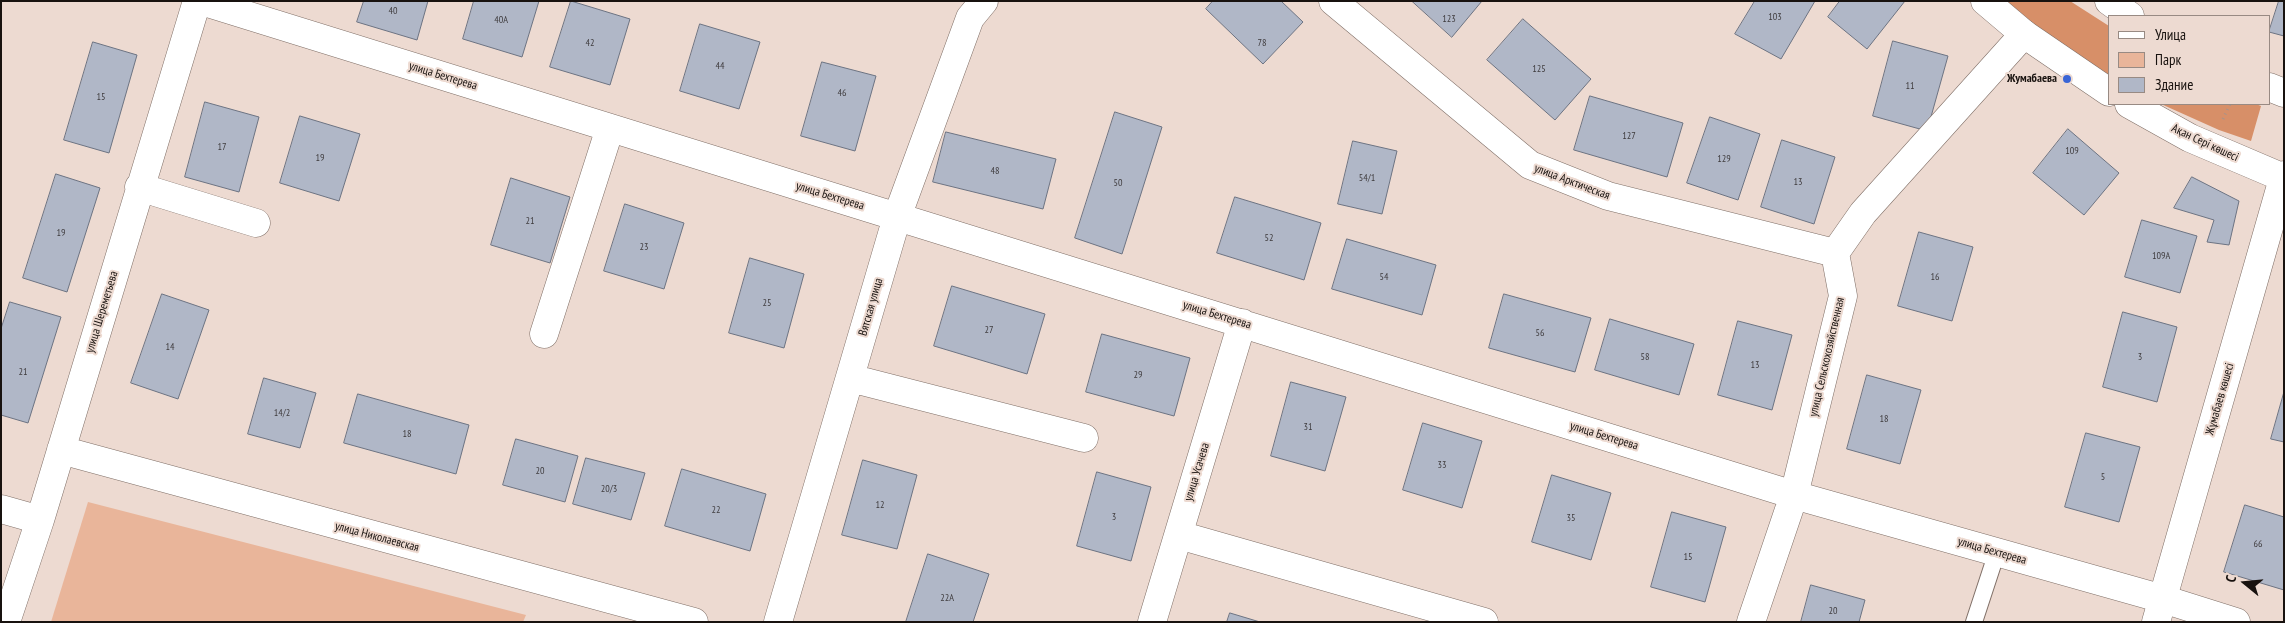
<!DOCTYPE html>
<meta charset="utf-8">
<style>
body{margin:0}
#map{position:relative;width:2285px;height:623px;overflow:hidden;background:#eddad1;font-family:"PT Sans Narrow",sans-serif}
canvas{display:block}
.frame{position:absolute;inset:0;border:2px solid #18120f;pointer-events:none}
.legend{position:absolute;left:2108px;top:15px;width:162px;height:90px;box-sizing:border-box;background:#eddad1;border:1px solid #988a83;margin:0;padding:6px 9px;list-style:none;font-size:15px;color:#18120f}
.legend li{display:flex;align-items:center;gap:10px;height:25px}
.legend b{width:25px;border:1px solid #988a83}
.north{position:absolute;left:2220px;top:558px;width:50px;height:50px;-webkit-text-stroke:4px #eddad1;paint-order:stroke;rotate:287deg;font-size:14px;font-weight:700;line-height:20px;text-align:center;color:#18120f}
.north::after{content:'';display:block;margin:auto;width:18px;height:22px;background:#18120f;clip-path:polygon(50% 0,100% 100%,50% 72%,0 100%)}
</style>
<div id="map">
<canvas width="2285" height="623"></canvas>
<div class="frame"></div>
<ul class="legend">
<li><b style="height:6px;background:#fff"></b>Улица</li>
<li><b style="height:14px;background:#e9b59a"></b>Парк</li>
<li><b style="height:14px;background:#b0b7c7"></b>Здание</li>
</ul>
<div class="north">С</div>
</div>
<script>
const c = document.querySelector('canvas').getContext('2d');
c.lineJoin = 'round';
function paint(path, color) { c.fillStyle = color; c.fill(path, 'evenodd'); }
function strokePath(path, color, width, dash) { c.strokeStyle = color; c.lineWidth = width; c.lineCap = dash ? 'butt' : 'round'; c.setLineDash(dash || []); c.stroke(path); }
function drawText(font, color, halo, rows, align = 'center') {
  c.font = font + ' "PT Sans Narrow",sans-serif'; c.lineWidth = 4; c.setLineDash([]); c.textBaseline = 'middle'; c.strokeStyle = halo; c.fillStyle = color; for (const [text, x, y, turn = 0] of rows) {
    c.save(); c.translate(x, y); c.rotate((+turn || 0) * Math.PI / 180); c.textAlign = isNaN(turn) ? turn : align; if (halo) c.strokeText(text, 0, 0); c.fillText(text, 0, 0); c.restore();
  }
}
paint(new Path2D(`
 M 88,502 L 526,615 L 523,622 L 51,622 Z`), '#e9b59a');
paint(new Path2D(`
 M 2006,1 L 2070,1 L 2109,26 L 2109,78 L 2032,23 Z
 M 2161,104 L 2256,104 L 2261,106 L 2251,141 L 2219,130 Z`), '#d78f68');
const building = new Path2D(`
 M 364,1 L 428,1 L 417,40 L 357,22 Z
 M 474,1 L 539,1 L 522,57 L 463,39 Z
 M 571,1 L 630,19 L 610,85 L 550,67 Z
 M 1213,1 L 1281,1 L 1303,22 L 1263,64 L 1206,9 Z
 M 1412,1 L 1482,1 L 1452,37 Z
 M 1755,1 L 1815,1 L 1781,59 L 1735,34 Z
 M 1840,1 L 1905,1 L 1867,49 L 1828,17 Z
 M 2279,1 L 2284,1 L 2284,36 L 2269,32 Z
 M 1523,19 L 1591,79 L 1555,120 L 1487,60 Z
 M 700,24 L 760,42 L 739,109 L 680,91 Z
 M 1893,41 L 1948,56 L 1927,131 L 1873,116 Z
 M 93,42 L 137,55 L 109,153 L 64,140 Z
 M 822,62 L 876,76 L 855,151 L 801,136 Z
 M 1590,96 L 1683,123 L 1667,177 L 1574,150 Z
 M 205,102 L 259,117 L 239,192 L 185,177 Z
 M 1115,112 L 1162,127 L 1122,254 L 1075,238 Z
 M 300,116 L 360,134 L 339,201 L 280,183 Z
 M 1710,117 L 1760,134 L 1738,200 L 1687,183 Z
 M 2068,129 L 2119,173 L 2084,215 L 2033,173 Z
 M 946,132 L 1056,159 L 1043,209 L 933,182 Z
 M 1782,140 L 1835,157 L 1814,224 L 1761,207 Z
 M 1353,141 L 1397,151 L 1382,214 L 1338,204 Z
 M 56,174 L 100,188 L 67,292 L 23,278 Z
 M 2192,177 L 2239,201 L 2229,245 L 2207,242 L 2214,220 L 2174,208 Z
 M 511,178 L 570,197 L 550,263 L 491,245 Z
 M 1235,197 L 1321,223 L 1304,280 L 1217,253 Z
 M 625,204 L 684,223 L 664,289 L 604,271 Z
 M 2142,220 L 2197,236 L 2180,293 L 2125,277 Z
 M 1919,232 L 1973,247 L 1952,321 L 1898,306 Z
 M 1347,239 L 1436,265 L 1422,315 L 1332,289 Z
 M 750,258 L 804,274 L 784,348 L 729,333 Z
 M 952,286 L 1045,314 L 1027,374 L 934,346 Z
 M 162,294 L 209,310 L 178,399 L 131,383 Z
 M 1504,294 L 1591,318 L 1575,372 L 1489,348 Z
 M 10,302 L 61,317 L 28,423 L 1,415 L 1,329 Z
 M 2123,312 L 2177,327 L 2157,402 L 2103,387 Z
 M 1610,319 L 1694,344 L 1679,395 L 1595,370 Z
 M 1738,321 L 1792,335 L 1772,410 L 1718,395 Z
 M 1102,334 L 1190,358 L 1174,416 L 1086,392 Z
 M 1867,375 L 1921,390 L 1900,464 L 1847,449 Z
 M 264,378 L 316,393 L 300,448 L 248,434 Z
 M 1291,382 L 1346,397 L 1325,471 L 1271,456 Z
 M 2284,392 L 2284,442 L 2271,439 Z
 M 358,394 L 469,425 L 456,474 L 344,443 Z
 M 1423,423 L 1482,441 L 1462,508 L 1403,490 Z
 M 2086,433 L 2140,447 L 2119,522 L 2065,507 Z
 M 516,439 L 578,456 L 565,502 L 503,485 Z
 M 586,458 L 645,473 L 631,520 L 573,504 Z
 M 863,460 L 917,475 L 897,549 L 842,535 Z
 M 682,469 L 766,494 L 750,551 L 665,526 Z
 M 1097,472 L 1151,487 L 1131,561 L 1077,546 Z
 M 1552,475 L 1611,493 L 1591,560 L 1532,542 Z
 M 2245,505 L 2284,517 L 2284,590 L 2224,572 Z
 M 1672,512 L 1726,527 L 1705,602 L 1651,587 Z
 M 928,554 L 989,574 L 973,622 L 906,622 Z
 M 1811,585 L 1865,600 L 1859,622 L 1801,622 Z
 M 1230,613 L 1260,622 L 1227,622 Z`);
paint(building, '#b0b7c7');
strokePath(building, '#6c7382', 1);
const lane = new Path2D(`
 M 1974,622 L 1997,552`);
const street = new Path2D(`
 M 201,1 L 1794,495 L 2163,599 L 2236,622
 M 1333,1 L 1530,165 L 1608,196 L 1835,253
 M 139,187 L 256,223
 M 544,334 L 610,128
 M 850,378 L 1084,438
 M 61,450 L 694,622
 M 1,509 L 40,520
 M 1179,535 L 1484,622
 M 6,622 L 40,520 L 197,1
 M 778,622 L 897,217 L 970,18 L 984,1
 M 1152,622 L 1242,323
 M 1751,622 L 1794,495 L 1843,296 L 1835,253 L 1863,213 L 2024,34`);
const secondary = new Path2D(`
 M 1985,1 L 2024,34 L 2109,92
 M 2109,1 L 2130,16
 M 2269,87 L 2284,93
 M 2129,104 L 2190,138 L 2284,178
 M 2156,622 L 2284,175`);
strokePath(lane, '#807068', 18);
strokePath(street, '#807068', 29);
strokePath(secondary, '#807068', 29);
strokePath(new Path2D(`
 M 2223,119 L 2230,104`), '#a3948d', 3, [1, 4]);
strokePath(lane, '#fff', 16);
strokePath(street, '#fff', 28);
strokePath(secondary, '#fff', 28);
for (const [x, y, r, color] of [
 [2067,79,5,"#3965d6"]
]) { const dot = new Path2D(); dot.arc(x, y, r, 0, 2 * Math.PI); c.fillStyle = color; c.fill(dot); strokePath(dot, '#eddad1', 2); }
drawText('10px', '#3e3b3d', null, [
 ["40",393,11],
 ["103",1775,17],
 ["123",1449,19],
 ["40А",501,20],
 ["42",590,43],
 ["78",1262,43],
 ["44",720,66],
 ["125",1539,69],
 ["11",1910,86],
 ["46",842,93],
 ["15",101,97],
 ["127",1629,136],
 ["17",222,147],
 ["109",2072,151],
 ["19",320,158],
 ["129",1724,159],
 ["48",995,171],
 ["54/1",1367,178],
 ["13",1798,182],
 ["50",1118,183],
 ["21",530,221],
 ["19",61,233],
 ["52",1269,238],
 ["23",644,247],
 ["109А",2161,256],
 ["54",1384,277],
 ["16",1935,277],
 ["25",767,303],
 ["27",989,330],
 ["56",1540,333],
 ["14",170,347],
 ["58",1645,357],
 ["3",2140,357],
 ["13",1755,365],
 ["21",23,372],
 ["29",1138,375],
 ["14/2",282,413],
 ["18",1884,419],
 ["31",1308,427],
 ["18",407,434],
 ["33",1442,465],
 ["20",540,471],
 ["5",2103,477],
 ["20/3",609,489],
 ["12",880,505],
 ["22",716,510],
 ["3",1114,517],
 ["35",1571,518],
 ["66",2258,544],
 ["15",1688,557],
 ["22А",947,598],
 ["20",1833,611]
]);
drawText('12px', '#18120f', '#eddad1', [
 ["улица Бехтерева",443,76,17],
 ["Ақан Сері көшесі",2205,143,25],
 ["улица Арктическая",1572,182,21],
 ["улица Бехтерева",830,196,17],
 ["Вятская улица",871,307,-74],
 ["улица Шереметьева",102,312,-73],
 ["улица Бехтерева",1217,315,17],
 ["улица Сельскохозяйственная",1827,357,-77],
 ["Жұмабаев көшесі",2220,399,-74],
 ["улица Бехтерева",1604,436,17],
 ["улица Усачева",1197,472,-73],
 ["улица Николаевская",377,537,15],
 ["улица Бехтерева",1992,551,16]
]);
drawText('bold 12px', '#18120f', '#eddad1', [
 ["Жумабаева",2057,79]
], 'right');
</script>
